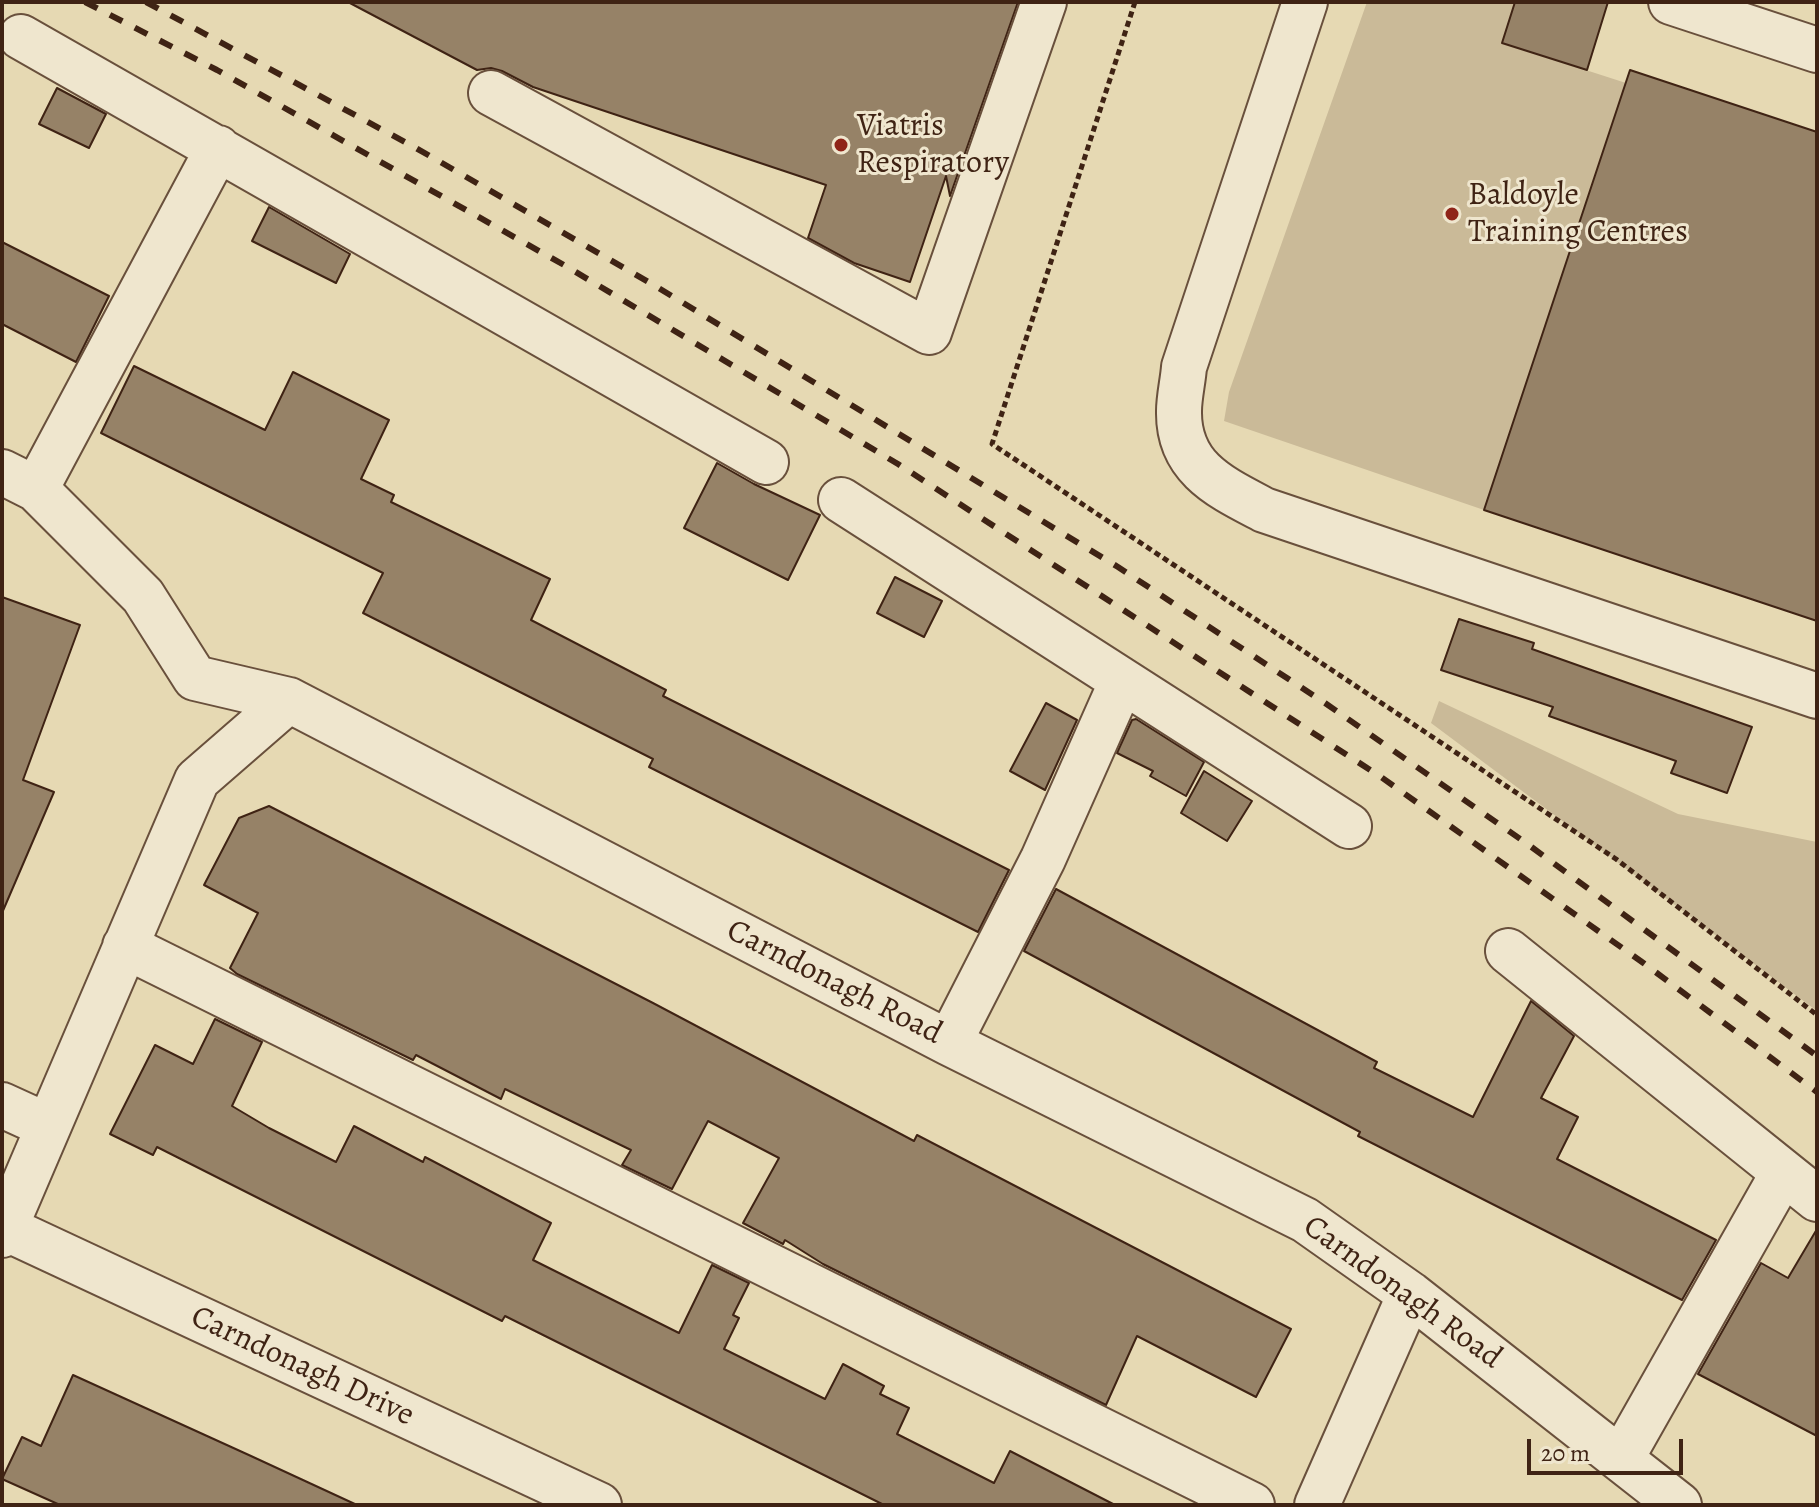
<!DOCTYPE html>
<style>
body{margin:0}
#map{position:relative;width:1819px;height:1507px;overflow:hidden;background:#e6d9b3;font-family:Alegreya,serif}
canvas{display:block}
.frame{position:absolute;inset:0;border:4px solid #3f2314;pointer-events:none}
.scale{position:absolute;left:1527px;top:1439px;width:156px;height:36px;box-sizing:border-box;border:4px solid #3f2314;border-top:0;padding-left:10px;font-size:24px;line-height:28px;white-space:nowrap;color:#3f2314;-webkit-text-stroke:6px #efe6ce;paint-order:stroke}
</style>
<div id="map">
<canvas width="1819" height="1507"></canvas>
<div class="frame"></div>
<div class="scale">20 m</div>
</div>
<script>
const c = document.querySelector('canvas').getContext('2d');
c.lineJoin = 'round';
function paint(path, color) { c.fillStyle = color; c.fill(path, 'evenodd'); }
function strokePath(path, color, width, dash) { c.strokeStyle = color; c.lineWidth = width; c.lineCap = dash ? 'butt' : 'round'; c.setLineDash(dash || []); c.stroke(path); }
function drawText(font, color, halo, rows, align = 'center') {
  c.font = font + ' Alegreya,serif'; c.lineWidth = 6; c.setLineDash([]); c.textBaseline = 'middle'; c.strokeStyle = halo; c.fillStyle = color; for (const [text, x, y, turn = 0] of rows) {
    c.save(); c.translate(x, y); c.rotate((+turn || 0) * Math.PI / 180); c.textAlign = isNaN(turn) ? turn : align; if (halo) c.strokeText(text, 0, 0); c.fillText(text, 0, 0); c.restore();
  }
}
paint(new Path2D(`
 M 1367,2 L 1515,2 L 1502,43 L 1626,83 L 1484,510 L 1224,421 L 1229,392 Z
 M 1439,701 L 1678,814 L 1817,842 L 1817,1011 L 1431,723 Z`), '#caba98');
const building = new Path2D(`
 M 348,2 L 1018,2 L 950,196 L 946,176 L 910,282 L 854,263 L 808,238 L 826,185 L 533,87 L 502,71 L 491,68 L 477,70 Z
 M 1515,2 L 1608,2 L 1587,70 L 1502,43 Z
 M 1630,70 L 1817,132 L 1817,621 L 1484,510 Z
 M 57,88 L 106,114 L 89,148 L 39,124 Z
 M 269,207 L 350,254 L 336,283 L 252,241 Z
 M 2,242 L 109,296 L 76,362 L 2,324 Z
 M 134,366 L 265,430 L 293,372 L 389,420 L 361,479 L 394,495 L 391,502 L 550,579 L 531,620 L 666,690 L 663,696 L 1009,870 L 978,932 L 649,767 L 653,759 L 363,613 L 383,573 L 101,433 Z
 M 717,463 L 754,484 L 820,515 L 788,580 L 684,528 Z
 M 895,577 L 942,601 L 924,637 L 877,613 Z
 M 2,597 L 80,625 L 23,780 L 54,792 L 2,913 Z
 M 1459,619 L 1534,643 L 1532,649 L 1752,727 L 1727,793 L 1671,773 L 1676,761 L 1549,716 L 1553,707 L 1441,670 Z
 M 1046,703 L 1077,720 L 1045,790 L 1010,771 Z
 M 1136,719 L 1204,762 L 1186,796 L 1150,776 L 1153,771 L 1117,753 L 1132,720 Z
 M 1204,771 L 1252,801 L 1227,841 L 1181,813 Z
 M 269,806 L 653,1003 L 914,1141 L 917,1135 L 1291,1329 L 1256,1397 L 1137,1336 L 1106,1405 L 823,1264 L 785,1240 L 783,1244 L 743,1223 L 779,1158 L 708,1121 L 672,1189 L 622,1165 L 631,1150 L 505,1089 L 501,1099 L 416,1055 L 413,1060 L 237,974 L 230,968 L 258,913 L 204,885 L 239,818 Z
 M 1056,889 L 1377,1062 L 1374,1068 L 1473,1117 L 1531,1001 L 1574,1036 L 1541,1098 L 1578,1117 L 1557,1159 L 1716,1240 L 1682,1300 L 1358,1136 L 1360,1132 L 1024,951 Z
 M 215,1019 L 262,1042 L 232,1106 L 269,1128 L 336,1162 L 354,1126 L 423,1162 L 425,1157 L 551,1223 L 533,1260 L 679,1333 L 712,1265 L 749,1283 L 733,1315 L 739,1318 L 724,1349 L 825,1399 L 843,1364 L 884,1386 L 880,1394 L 909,1408 L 897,1434 L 994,1483 L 1010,1451 L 1115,1505 L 884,1505 L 505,1316 L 502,1321 L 157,1147 L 153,1155 L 110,1134 L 155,1045 L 193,1064 Z
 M 1817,1229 L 1817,1436 L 1698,1374 L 1761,1263 L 1788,1278 Z
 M 73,1375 L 251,1456 L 357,1505 L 60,1505 L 2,1479 L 22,1437 L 41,1446 Z`);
paint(building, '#968267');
strokePath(building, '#3f2314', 2);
const minor = new Path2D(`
 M 1305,2 L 1184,367 C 1183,381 1179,397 1179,411 C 1178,468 1220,487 1264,510 L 1817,696
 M 1671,2 L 1817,50
 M 21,37 L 766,462
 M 491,93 L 929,332 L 1044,2
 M 2,472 L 36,489 L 143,596 L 195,678 L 289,700 L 949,1043 L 1305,1220 L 1410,1294 L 1679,1505
 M 36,489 L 218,148
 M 841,500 L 1349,826
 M 125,946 L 1252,1505
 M 1508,951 L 1817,1199
 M 949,1043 L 1043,859 L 1122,681
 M 2,1105 L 48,1126
 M 5,1228 L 599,1505
 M 2,1235 L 197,780 L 289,700
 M 1621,1459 L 1783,1173
 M 1317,1505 L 1410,1294`);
strokePath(minor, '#69503c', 48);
strokePath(new Path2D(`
 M 1135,2 L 992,444 L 1616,859 L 1817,1015`), '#3f2314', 5, [6, 4]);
strokePath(minor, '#efe6ce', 44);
strokePath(new Path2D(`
 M 85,2 L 217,70 L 564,265 L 898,464 L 1381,777 L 1642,962 L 1817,1092
 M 146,2 L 416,148 L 652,284 L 1118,567 L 1325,703 L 1526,843 L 1817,1056`), '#3f2314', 6, [14, 14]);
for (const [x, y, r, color] of [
 [841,145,8,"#8f2418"],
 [1452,214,8,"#8f2418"]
]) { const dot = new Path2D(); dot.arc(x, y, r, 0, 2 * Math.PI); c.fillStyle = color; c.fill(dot); strokePath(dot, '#efe6ce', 3); }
drawText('32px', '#3f2314', '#efe6ce', [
 ["Viatris",857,127],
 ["Respiratory",857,164],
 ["Baldoyle",1468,196],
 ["Training Centres",1468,233]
], 'left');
drawText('32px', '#3f2314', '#efe6ce', [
 ["Carndonagh Road",834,983,27],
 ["Carndonagh Road",1402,1293,36],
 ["Carndonagh Drive",302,1367,25]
]);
</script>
